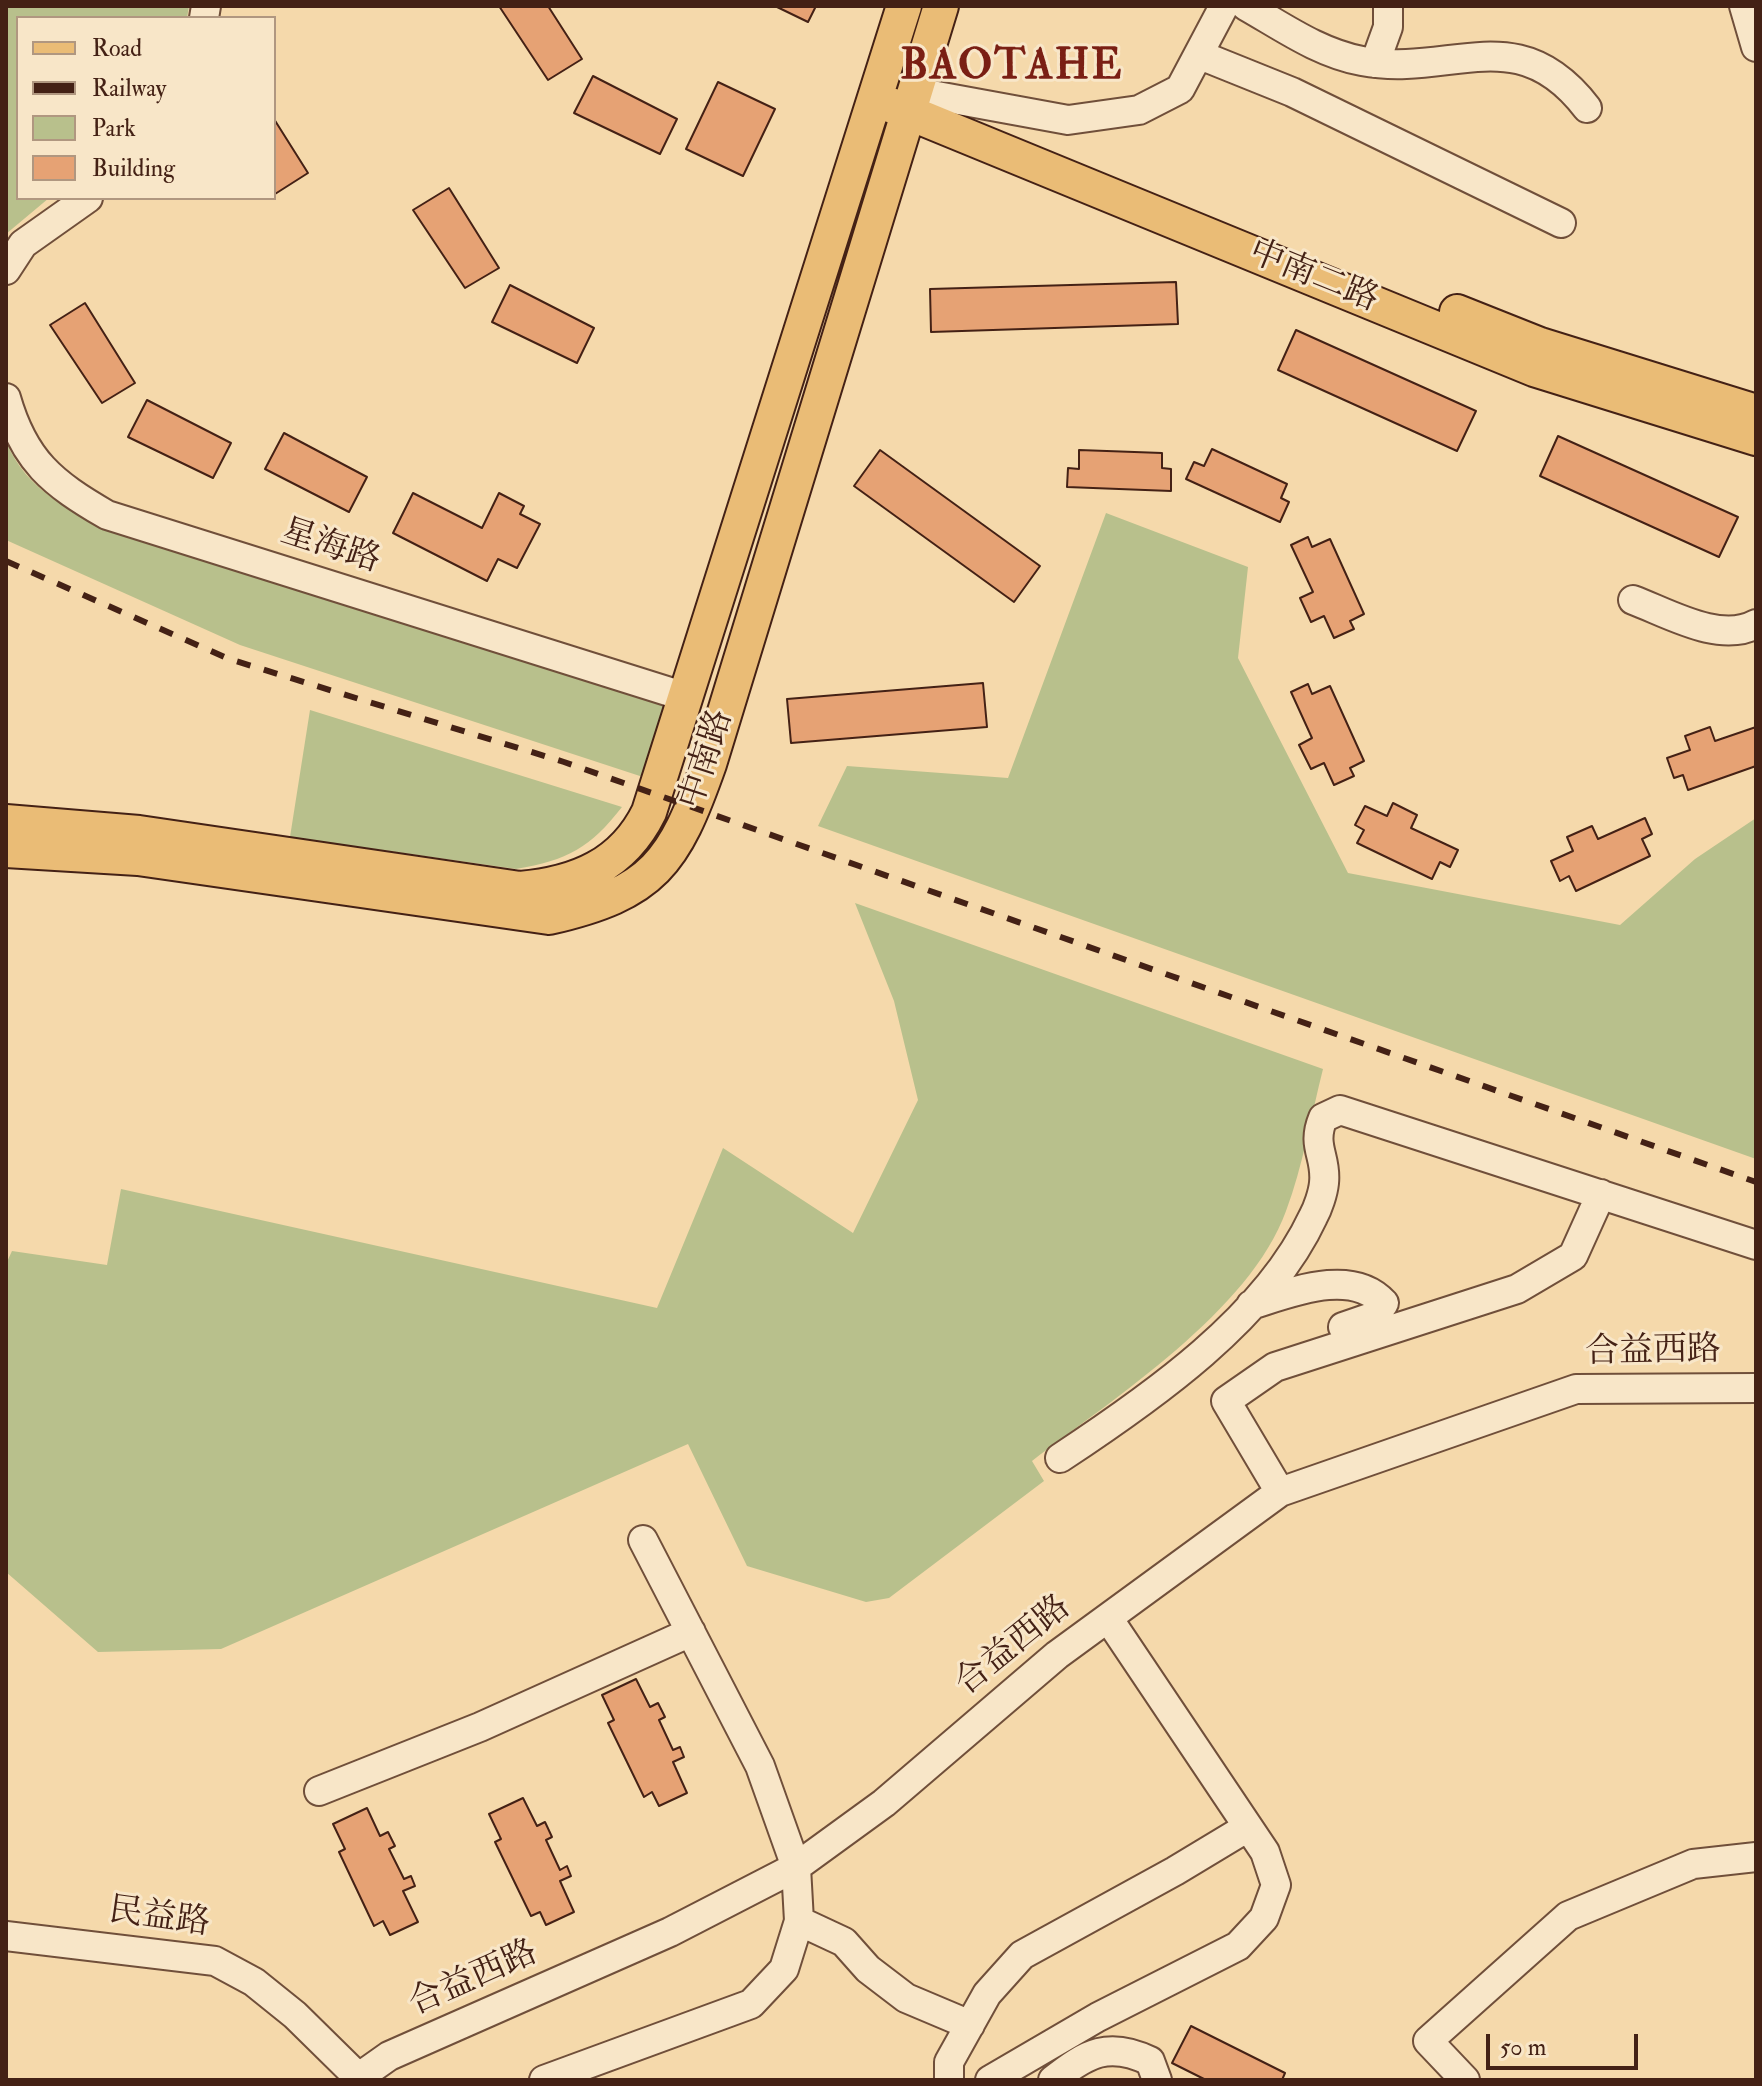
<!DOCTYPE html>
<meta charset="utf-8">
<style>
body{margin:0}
#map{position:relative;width:1762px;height:2086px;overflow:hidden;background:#f5d9ab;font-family:"IM FELL Double Pica",serif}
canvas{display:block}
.frame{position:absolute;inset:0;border:8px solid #442115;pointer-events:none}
.legend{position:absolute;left:16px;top:16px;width:260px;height:184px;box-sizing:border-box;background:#f8e6c8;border:2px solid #b09780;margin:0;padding:10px 14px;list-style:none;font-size:24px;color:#442115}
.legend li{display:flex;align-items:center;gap:16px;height:40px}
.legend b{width:40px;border:2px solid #b09780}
.scale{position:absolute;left:1486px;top:2034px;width:152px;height:36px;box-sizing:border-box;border:4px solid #442115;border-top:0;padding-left:10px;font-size:24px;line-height:28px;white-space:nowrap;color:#442115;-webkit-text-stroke:6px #f8e6c8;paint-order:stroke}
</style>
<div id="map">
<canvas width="1762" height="2086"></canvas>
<div class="frame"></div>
<ul class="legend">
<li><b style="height:10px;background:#eabc76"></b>Road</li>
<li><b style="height:10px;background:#442115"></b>Railway</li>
<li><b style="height:22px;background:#b8c08c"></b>Park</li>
<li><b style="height:22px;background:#e6a274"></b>Building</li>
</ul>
<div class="scale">50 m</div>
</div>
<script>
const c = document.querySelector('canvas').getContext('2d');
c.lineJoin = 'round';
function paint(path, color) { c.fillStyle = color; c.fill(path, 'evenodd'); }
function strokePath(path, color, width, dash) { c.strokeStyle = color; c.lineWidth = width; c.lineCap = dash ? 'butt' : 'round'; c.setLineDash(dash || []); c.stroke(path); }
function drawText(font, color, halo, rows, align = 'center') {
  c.font = font + ' "IM FELL Double Pica","Noto Serif SC",serif'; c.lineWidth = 6; c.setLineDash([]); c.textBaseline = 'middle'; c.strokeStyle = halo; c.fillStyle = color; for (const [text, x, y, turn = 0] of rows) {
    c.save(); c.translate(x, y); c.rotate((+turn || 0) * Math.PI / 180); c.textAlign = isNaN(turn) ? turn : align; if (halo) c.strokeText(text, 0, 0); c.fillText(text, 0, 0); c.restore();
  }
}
paint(new Path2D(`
 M 6,6 L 189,6 L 187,18 L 18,18 L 18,198 L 49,198 L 6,234 Z
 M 6,441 C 26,492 75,514 123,532 L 671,698 L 646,778 L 240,645 L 6,540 Z
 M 1106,513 L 1248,567 L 1238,658 L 1348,873 L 1620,925 L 1695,859 L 1756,818 L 1756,1159 L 818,826 L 847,766 L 1008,778 Z
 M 310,710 L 622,807 C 590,848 568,860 516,869 L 290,837 Z
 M 855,903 L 1323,1069 C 1311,1116 1303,1166 1286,1211 C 1250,1311 1114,1398 1032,1461 L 1044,1481 L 889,1598 L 866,1602 L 747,1566 L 688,1444 L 221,1649 L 98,1652 L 6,1572 L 6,1264 L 12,1251 L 107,1265 L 121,1189 L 657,1308 L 723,1148 L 853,1233 L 918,1100 L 894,1001 Z`), '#b8c08c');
const building = new Path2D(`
 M 499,6 L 548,6 L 582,59 L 548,80 Z
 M 775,6 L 816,6 L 808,22 Z
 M 593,76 L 677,119 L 660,154 L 574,113 Z
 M 718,82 L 775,109 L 743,176 L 686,149 Z
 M 274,119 L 308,173 L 275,194 L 274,192 Z
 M 449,188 L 499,268 L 465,288 L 413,210 Z
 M 1176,282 L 1178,324 L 931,332 L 930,289 Z
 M 510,285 L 594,328 L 577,363 L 492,322 Z
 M 85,303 L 135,383 L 102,403 L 50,325 Z
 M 1296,330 L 1476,411 L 1457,451 L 1278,370 Z
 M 147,400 L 231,443 L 213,478 L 128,437 Z
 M 284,433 L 367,477 L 349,512 L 265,469 Z
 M 1558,436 L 1738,517 L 1719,557 L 1540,476 Z
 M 1212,449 L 1287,484 L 1281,498 L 1289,502 L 1280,522 L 1186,479 L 1194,462 L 1204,466 Z
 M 880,450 L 1040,566 L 1014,602 L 854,486 Z
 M 1079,450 L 1162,453 L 1162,468 L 1171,469 L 1171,491 L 1067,487 L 1068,468 L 1079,469 Z
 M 413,493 L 482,528 L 499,493 L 524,506 L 520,514 L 540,524 L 517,568 L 498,559 L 487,581 L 393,533 Z
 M 1308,537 L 1312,547 L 1330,539 L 1364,614 L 1350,621 L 1354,629 L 1334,638 L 1324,616 L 1311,622 L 1300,598 L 1313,592 L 1291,545 Z
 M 983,683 L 987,727 L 791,743 L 787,699 Z
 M 1308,684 L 1312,694 L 1330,686 L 1364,761 L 1350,768 L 1354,776 L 1334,785 L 1324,763 L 1311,769 L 1299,745 L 1312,738 L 1291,692 Z
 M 1710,727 L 1715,741 L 1756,727 L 1756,766 L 1688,790 L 1683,775 L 1674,778 L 1667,758 L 1690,750 L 1685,736 Z
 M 1393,803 L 1417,815 L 1411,828 L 1458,850 L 1450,867 L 1440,862 L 1432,879 L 1357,843 L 1364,830 L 1355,825 L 1365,806 L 1387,816 Z
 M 1645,818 L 1652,834 L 1642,839 L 1650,856 L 1576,891 L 1569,876 L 1560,881 L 1551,861 L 1573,851 L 1567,837 L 1592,826 L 1598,839 Z
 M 636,1679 L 650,1707 L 658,1703 L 665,1717 L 659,1720 L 673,1750 L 680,1747 L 684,1757 L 673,1762 L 687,1793 L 659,1806 L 652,1792 L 644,1797 L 608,1723 L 614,1720 L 602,1695 Z
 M 523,1798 L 537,1826 L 545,1822 L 552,1837 L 546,1840 L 560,1870 L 567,1866 L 571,1876 L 560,1881 L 574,1912 L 546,1925 L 540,1912 L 531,1916 L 495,1842 L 501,1839 L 489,1814 Z
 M 367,1808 L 380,1836 L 388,1832 L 395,1846 L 389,1849 L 404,1879 L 411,1876 L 415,1886 L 403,1891 L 418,1922 L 390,1935 L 383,1921 L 374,1926 L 339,1852 L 345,1849 L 333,1824 Z
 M 1191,2026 L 1285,2073 L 1282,2080 L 1206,2080 L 1172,2063 Z`);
paint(building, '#e6a274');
strokePath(building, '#442115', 2);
const minor = new Path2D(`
 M 1246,6 C 1283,27 1319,53 1362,61 C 1451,78 1517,17 1587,108
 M 1744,6 L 1756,47
 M 204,18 L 206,6
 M 1200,55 L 1292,92 L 1561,223
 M 1375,63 L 1388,27 L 1388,6
 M 915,92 L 1068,120 L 1139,110 L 1180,89 L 1224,6
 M 6,270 L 23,244 L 88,198
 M 6,398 C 24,461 52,483 107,515 L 686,697
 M 1633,600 C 1668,613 1720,644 1756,624
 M 1251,1305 C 1290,1293 1351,1267 1384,1303 L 1375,1316 L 1343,1327
 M 1060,1458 C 1151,1398 1266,1318 1313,1217 C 1318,1208 1323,1193 1324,1183 C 1327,1156 1311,1147 1323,1118 L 1340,1110 L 1756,1245
 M 1280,1492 L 1226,1401 L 1275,1367 L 1517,1289 L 1573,1256 L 1601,1194
 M 319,1791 L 480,1727 L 691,1632
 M 799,1921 L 844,1942 L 868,1969 L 906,1998 L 970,2025
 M 6,1936 L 215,1961 L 254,1982 L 295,2015 L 357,2076
 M 355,2080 L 389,2056 L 670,1932 L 796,1867 L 884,1803 L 1057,1655 L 1280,1492 L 1576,1389 L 1756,1388
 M 544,2080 L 751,2004 L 784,1969 L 799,1921 L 796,1867 L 760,1766 L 643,1540
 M 949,2080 L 949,2062 L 987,1994 L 1022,1955 L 1175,1871 L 1248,1827
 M 990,2080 L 1098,2017 L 1238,1946 L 1264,1918 L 1276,1885 L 1265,1852 L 1108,1618
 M 1053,2080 C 1087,2053 1109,2041 1150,2061 L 1157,2080
 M 1465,2080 L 1428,2041 L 1568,1916 L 1693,1864 L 1756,1857`);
const major = new Path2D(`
 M 888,104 L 1534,369 L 1756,438
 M 1457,312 L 1540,345 L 1756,412
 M 6,822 L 139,833 L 520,889 C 577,884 623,865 649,812 L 904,6
 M 6,850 L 138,858 L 549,917 C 654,893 674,863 709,764 L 941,6`);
strokePath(minor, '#704f3a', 32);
strokePath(major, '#442115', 38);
strokePath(minor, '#f8e6c8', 28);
strokePath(major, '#eabc76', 34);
strokePath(new Path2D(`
 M 6,561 L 229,659 L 564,762 L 1756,1182`), '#442115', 6, [14, 14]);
drawText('34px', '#442115', '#f8e6c8', [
 ["中南二路",1313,278,22],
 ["星海路",330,548,18],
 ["中南路",708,760,-72],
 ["合益西路",1653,1353,-1],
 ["合益西路",1014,1647,-39],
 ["民益路",159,1919,8],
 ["合益西路",474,1980,-24]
]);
c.letterSpacing = '2px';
drawText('bold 42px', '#7a1f14', '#f8e6c8', [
 ["BAOTAHE",1012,69]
]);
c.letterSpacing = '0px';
</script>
